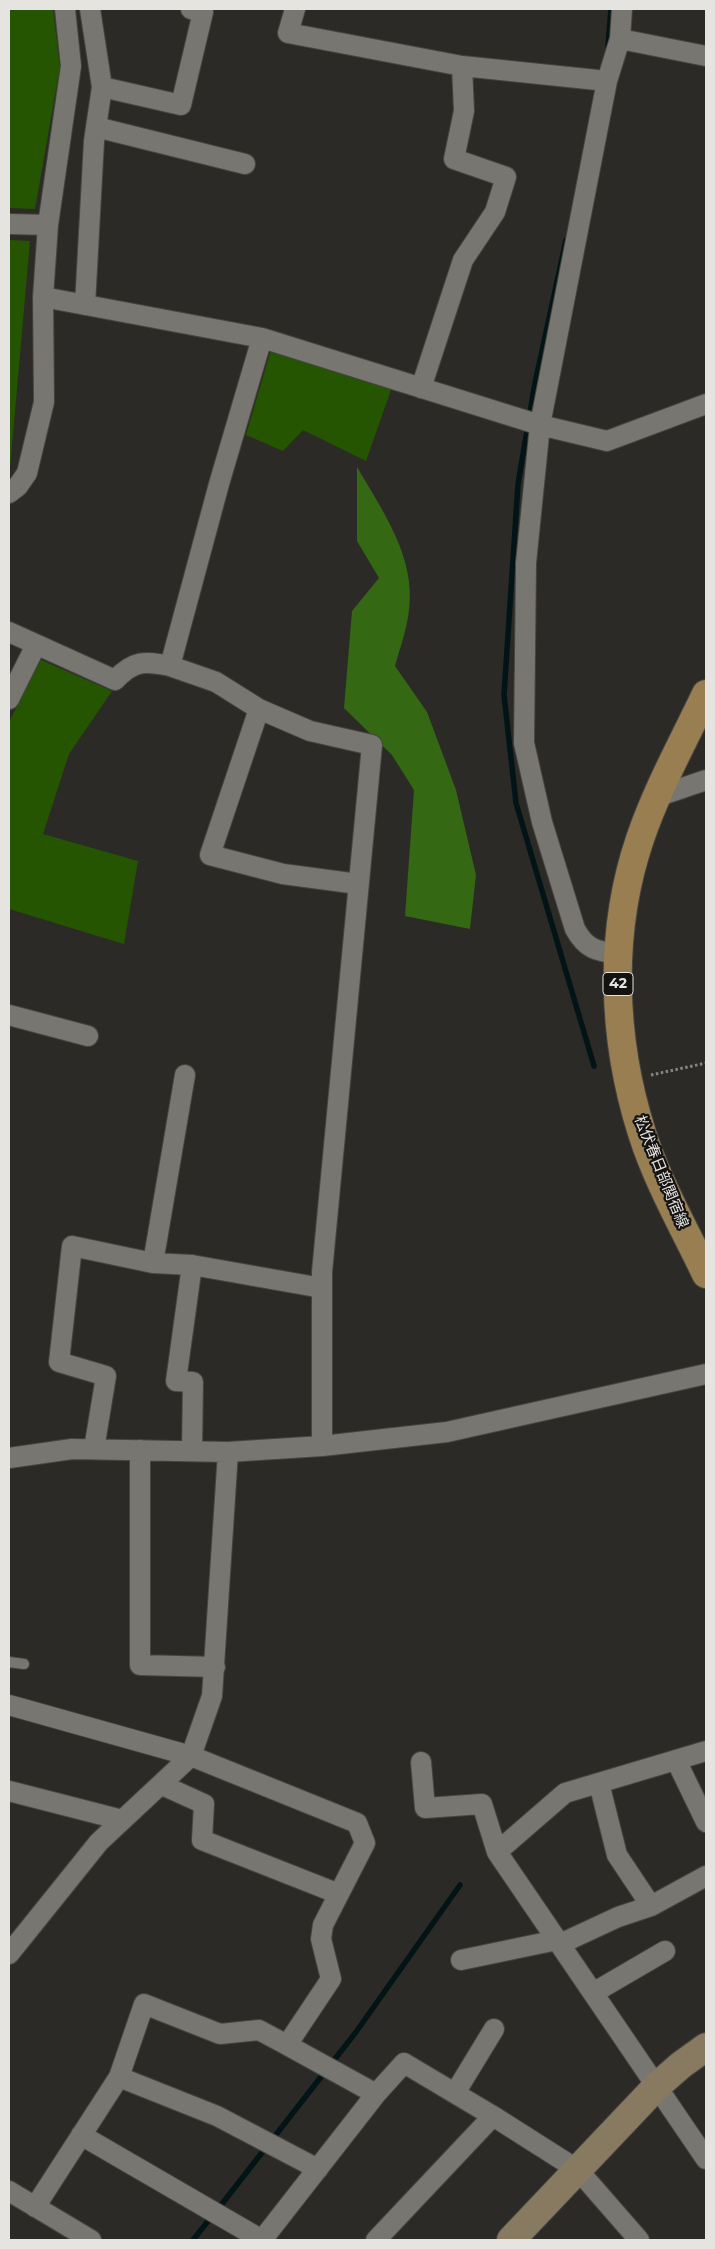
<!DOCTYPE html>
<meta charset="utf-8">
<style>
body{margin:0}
#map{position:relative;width:715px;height:2249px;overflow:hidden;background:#2c2a26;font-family:Montserrat,sans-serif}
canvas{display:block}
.frame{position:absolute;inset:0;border:10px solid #e5e4e1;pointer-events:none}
</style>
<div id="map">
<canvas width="715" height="2249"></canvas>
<div class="frame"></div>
</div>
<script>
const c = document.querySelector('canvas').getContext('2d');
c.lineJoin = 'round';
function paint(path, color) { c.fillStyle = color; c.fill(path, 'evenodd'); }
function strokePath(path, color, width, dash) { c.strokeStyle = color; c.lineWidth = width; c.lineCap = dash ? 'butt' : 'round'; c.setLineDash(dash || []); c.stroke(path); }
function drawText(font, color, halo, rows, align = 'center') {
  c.font = font + ' Montserrat,"Noto Sans JP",sans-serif'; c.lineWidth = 4.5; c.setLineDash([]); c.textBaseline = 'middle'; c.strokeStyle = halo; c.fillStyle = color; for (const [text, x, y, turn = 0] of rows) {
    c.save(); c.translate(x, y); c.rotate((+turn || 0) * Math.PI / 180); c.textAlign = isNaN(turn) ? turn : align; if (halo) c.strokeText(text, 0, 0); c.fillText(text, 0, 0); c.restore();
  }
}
paint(new Path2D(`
 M 9,9 L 53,9 L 60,67 L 35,209 L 9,208 Z
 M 9,240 L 30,241 L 9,479 Z
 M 271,350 L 392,387 L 366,461 L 303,430 L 283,451 L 246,435 Z
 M 41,660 L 112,691 L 69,754 L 43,834 L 138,861 L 124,944 L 9,909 L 9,722 Z`), '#255500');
paint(new Path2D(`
 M 357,467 C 382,510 416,557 409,610 C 407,629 400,648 395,666 L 427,712 L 456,790 L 476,875 L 470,929 L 405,916 L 414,790 L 392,755 L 344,708 L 352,611 L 379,578 L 357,541 Z`), '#356813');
strokePath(new Path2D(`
 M 608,46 L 611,9
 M 566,240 L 535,383 L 518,484 L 504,695 L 516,803 L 594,1066
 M 218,2209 L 356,2032 L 460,1885
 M 193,2240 L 212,2216`), '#031417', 5.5);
const lane = new Path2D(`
 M 9,1662 L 24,1664`);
const street = new Path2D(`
 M 295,9 L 288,33 L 462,66 L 464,111 L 454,159 L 506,177 L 495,212 L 463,260 L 421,388
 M 620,39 L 706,56
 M 462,66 L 607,81
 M 102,87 L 181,105 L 203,12 L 191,9
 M 96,127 L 245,164
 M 9,224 L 48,225
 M 43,297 L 262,338 L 540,425 L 607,441 L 706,404
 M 85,305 L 94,141 L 102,87 L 90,9
 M 9,493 L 18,486 L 27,473 L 44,402 L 43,297 L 48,225 L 71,66 L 65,9
 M 9,632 L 115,680 C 134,660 144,661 170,666 L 219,484 L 262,338
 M 170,666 L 216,682 L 259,709 L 310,731 L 372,745 L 322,1272 L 322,1446
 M 9,699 L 36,645
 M 259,709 L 210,855 L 283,874 L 358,884
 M 656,797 L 706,780
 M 618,954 C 596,951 586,949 575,929 L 542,822 L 524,743 L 526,563 L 540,425 L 607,81 L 620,39 L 622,9
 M 9,1015 L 88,1036
 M 185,1075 L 153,1263 L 192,1265 L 322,1288
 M 192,1265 L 176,1381 L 193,1382 L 192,1451
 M 94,1449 L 106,1376 L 59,1362 L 72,1246 L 153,1263
 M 140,1450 L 140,1665 L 215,1667
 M 9,1458 L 72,1449 L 228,1452 L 322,1446 L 447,1432 L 706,1374
 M 9,1705 L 191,1756 L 357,1823 L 365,1843 L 323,1925 L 321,1939 L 331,1979 L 287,2045 L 376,2094
 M 706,1751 L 565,1793 L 497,1852 L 706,2159
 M 676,1760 L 706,1822
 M 421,1762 L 425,1808 L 482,1804 L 497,1852
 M 599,1783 L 617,1855 L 651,1906
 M 162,1785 L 204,1804 L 202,1840 L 339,1894
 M 9,1791 L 122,1820
 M 560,1944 L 618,1917 L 651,1906 L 706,1876
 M 9,1954 L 99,1842 L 191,1756 L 212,1696 L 228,1452
 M 461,1960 L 557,1940
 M 593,1993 L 665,1951
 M 119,2077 L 217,2116 L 318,2169
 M 455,2093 L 494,2029
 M 81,2135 L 262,2240
 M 9,2191 L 91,2240
 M 35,2207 L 119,2077 L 144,2004 L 220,2034 L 259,2030 L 287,2045
 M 262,2240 L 376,2094 L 404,2063 L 493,2116 L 578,2170 L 639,2240
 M 376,2240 L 493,2116`);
const secondary = new Path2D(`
 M 511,2240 L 657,2086 L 681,2065 L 706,2047`);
const primary = new Path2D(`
 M 706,694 C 683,742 657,789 640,839 C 608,933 612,1039 642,1133 C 657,1181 684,1228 706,1274`);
strokePath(lane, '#464541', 12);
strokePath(street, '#464541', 22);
strokePath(secondary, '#464541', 30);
strokePath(primary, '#464541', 30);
strokePath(new Path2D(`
 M 651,1075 L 706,1063`), '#868581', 3, [2.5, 2.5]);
strokePath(lane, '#787671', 10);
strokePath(street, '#787671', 20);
strokePath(secondary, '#887a60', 28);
strokePath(primary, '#987e50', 28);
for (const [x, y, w] of [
 [618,984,30]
]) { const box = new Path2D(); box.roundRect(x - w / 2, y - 11.5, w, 23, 4); c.fillStyle = '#141311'; c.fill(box); strokePath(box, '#e5e4e1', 1); }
drawText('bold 14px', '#e5e4e1', null, [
 ["42",618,984]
]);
drawText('15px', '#e5e4e1', '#141311', [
 ["松伏春日部関宿線",661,1172,68]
]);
</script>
